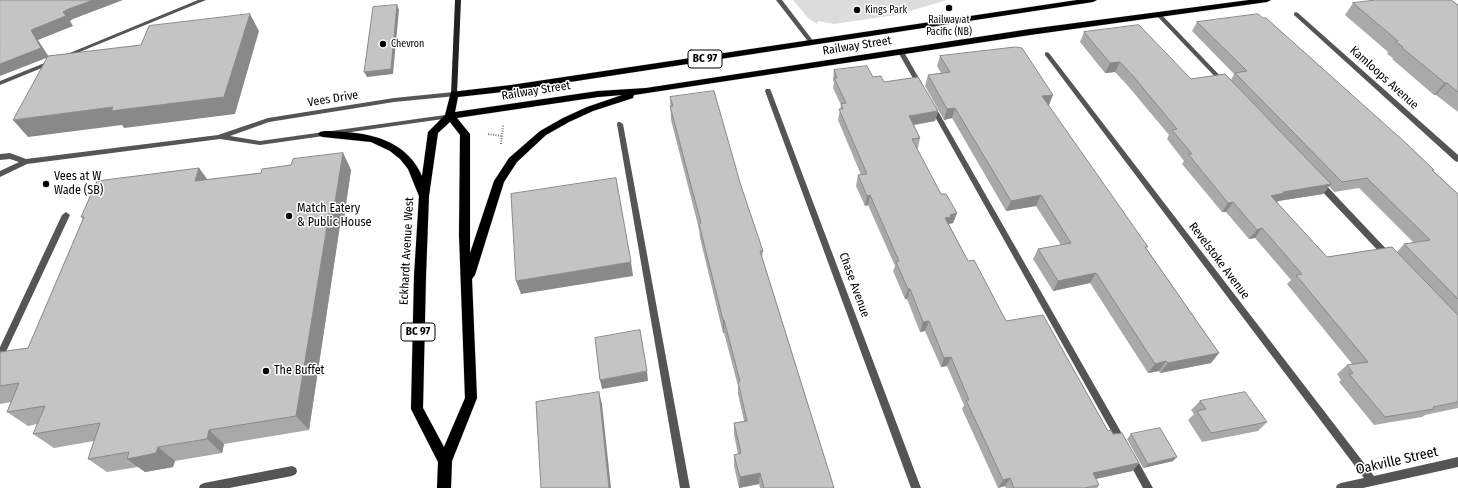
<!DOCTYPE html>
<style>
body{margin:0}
canvas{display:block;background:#fff}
</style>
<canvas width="1458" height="488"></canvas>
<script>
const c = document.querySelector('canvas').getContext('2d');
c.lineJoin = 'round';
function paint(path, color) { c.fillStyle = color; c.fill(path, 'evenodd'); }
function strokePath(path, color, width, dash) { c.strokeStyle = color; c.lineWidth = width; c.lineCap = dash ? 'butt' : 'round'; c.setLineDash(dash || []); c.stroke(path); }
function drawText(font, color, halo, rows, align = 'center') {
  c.font = font + ' "Fira Sans Condensed",sans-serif'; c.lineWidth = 3; c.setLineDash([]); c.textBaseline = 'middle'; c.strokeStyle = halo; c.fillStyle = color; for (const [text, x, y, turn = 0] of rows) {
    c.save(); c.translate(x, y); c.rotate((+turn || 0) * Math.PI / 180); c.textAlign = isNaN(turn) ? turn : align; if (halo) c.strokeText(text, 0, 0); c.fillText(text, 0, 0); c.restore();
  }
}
paint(new Path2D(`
 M 793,0 L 947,0 L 896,15 L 834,24 L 819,21 L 817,24 L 808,18 Z`), '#dcdcdc');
const trunk = new Path2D(`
 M 1077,0 L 1097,0 L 1093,2 L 511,91 L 458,97 L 455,112 L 598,91 L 646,88 L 1030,29 L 1249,0 L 1271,0 L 1267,2 L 1030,35 L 634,95 L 633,98 L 593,111 L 569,122 L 546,135 L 517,162 L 504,182 L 475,275 L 472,279 L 477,398 L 452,461 L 451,488 L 437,488 L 438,462 L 411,409 L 414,276 L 419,196 L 408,169 L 400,159 L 390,151 L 371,142 L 323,137 L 320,136 L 318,134 L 320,132 C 327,130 337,132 345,132 C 377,134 408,144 422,176 L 428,132 L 445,115 L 451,92 L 511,85 ZM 622,95 L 587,107 L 563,118 L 540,131 L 509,158 L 494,181 L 470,253 L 470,134 L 457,118 L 598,97 ZM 450,122 L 460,135 L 459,235 L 465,398 L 444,447 L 423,408 L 426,276 L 429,196 L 438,133 Z`);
strokePath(trunk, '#dbdbdb', 1);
strokePath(new Path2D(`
 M 488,134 L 502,136
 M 501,144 L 503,125`), '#777', 2, [1, 1.5]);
paint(new Path2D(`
 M 198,0 L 206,0 L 65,58 L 63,59 L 60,57 Z
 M 1158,12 L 1160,13 L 1225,81 L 1225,83 L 1221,83 L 1156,15 L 1156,13 Z
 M 901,50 L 904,52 L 924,87 L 923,89 L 921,89 L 918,87 L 898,52 Z
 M 52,60 L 55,62 L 54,63 L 0,85 L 0,81 Z
 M 930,104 L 934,104 L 935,106 L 1125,439 L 1127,442 L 1125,445 L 1122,446 L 1119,445 L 929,106 Z
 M 618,122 L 620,122 L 623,124 L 690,488 L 680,488 L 617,124 Z
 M 1319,180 L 1322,181 L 1391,254 L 1392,256 L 1391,258 L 1385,258 L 1316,185 L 1315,183 Z
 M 66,212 L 70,215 L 4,356 L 3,359 L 0,360 L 0,347 L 62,215 Z
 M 1131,452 L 1134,454 L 1153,488 L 1143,488 L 1126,457 L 1128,454 Z
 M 292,466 L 296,468 L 297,471 L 296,474 L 292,476 L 229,488 L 199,488 L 200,485 L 204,483 Z`), '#555');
paint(new Path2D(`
 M 776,0 L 782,0 L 814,42 L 814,44 L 810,44 Z
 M 1296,12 L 1298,13 L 1458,155 L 1458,162 L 1455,161 L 1294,15 L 1294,13 Z
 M 1047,52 L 1049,53 L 1374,476 L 1458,457 L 1458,467 L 1363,488 L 1336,488 L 1337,485 L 1341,483 L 1364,478 L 1045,55 L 1045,53 Z
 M 766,89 L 770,89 L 771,91 L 921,488 L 911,488 L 765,91 Z`), '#555');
paint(new Path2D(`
 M 454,92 L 456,92 L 456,96 L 394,102 L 269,122 L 230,136 L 260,141 L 452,114 L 453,116 L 452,118 L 450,118 L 260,145 L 220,139 L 27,164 L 0,177 L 0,171 L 19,162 L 10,159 L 0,160 L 0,154 L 10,153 L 26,159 L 218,135 L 268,118 L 394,98 Z`), '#555');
paint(new Path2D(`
 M 455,0 L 461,0 L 457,94 L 454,96 L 451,94 Z`), '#222');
paint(trunk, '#000');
paint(new Path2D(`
 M 1353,3 L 1458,5 L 1458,112 L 1436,95 L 1434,95 L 1392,59 L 1393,58 L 1387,54 L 1388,52 L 1345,15 Z
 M 1197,22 L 1434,170 L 1433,171 L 1458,194 L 1458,408 L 1425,415 L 1422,417 L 1374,425 L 1339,382 L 1341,380 L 1337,374 L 1347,365 L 1353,365 L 1287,284 L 1291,280 L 1255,238 L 1249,239 L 1226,212 L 1222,212 L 1182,164 L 1184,161 L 1167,139 L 1169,135 L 1128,86 L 1115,72 L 1105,73 L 1080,42 L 1084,32 L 1191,79 L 1231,80 L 1234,74 L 1192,31 ZM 1329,186 L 1334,192 L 1359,188 L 1414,243 L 1404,244 L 1397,252 L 1327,257 L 1277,203 L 1278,201 L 1323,194 Z
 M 940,56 L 1049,105 L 1048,106 L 1219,353 L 1211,363 L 1160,373 L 1159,371 L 1148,373 L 1090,283 L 1053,291 L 1033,259 L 1038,249 L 1061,245 L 1036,206 L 1006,211 L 952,118 L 944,120 L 925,86 L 928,75 L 941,73 L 937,66 Z
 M 834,70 L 873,77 L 938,111 L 935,121 L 914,125 L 920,138 L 918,148 L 916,148 L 941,194 L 957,213 L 953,223 L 949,224 L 968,261 L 1006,321 L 1108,431 L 1113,434 L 1139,463 L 1132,471 L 1096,479 L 1099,485 L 1097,488 L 1006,488 L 1005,486 L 998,488 L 962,409 L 964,405 L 947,366 L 941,367 L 925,331 L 920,332 L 907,299 L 905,299 L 893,271 L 895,266 L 868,205 L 865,206 L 856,186 L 858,175 L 861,175 L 838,120 L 841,105 L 833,88 L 834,83 L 833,80 Z
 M 670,97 L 741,186 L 763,251 L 762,257 L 834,488 L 760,488 L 759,484 L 739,488 L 734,466 L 734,455 L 738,454 L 734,435 L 734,423 L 744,421 L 738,394 L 738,386 L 724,333 L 723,333 L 700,238 L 699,229 L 671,120 Z
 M 343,153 L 351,170 L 343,225 L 340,225 L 309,430 L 224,444 L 222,453 L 175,461 L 173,467 L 145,472 L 138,467 L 107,472 L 88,459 L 94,441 L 54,448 L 33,434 L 37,424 L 28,426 L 7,412 L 11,402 L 0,404 L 0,352 L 28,348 L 83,219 L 81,217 L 199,168 L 208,180 L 261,173 L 291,165 Z
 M 1200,401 L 1267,422 L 1258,431 L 1202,442 L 1188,420 L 1194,414 L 1191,410 Z
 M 1131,434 L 1173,461 L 1143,468 L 1127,439 Z`), '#a9a9a9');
paint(new Path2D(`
 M 93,0 L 123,0 L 73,19 L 70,21 L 73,26 L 38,40 L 49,57 L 0,76 L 0,64 L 31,30 L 66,10 Z
 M 397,5 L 399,10 L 393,74 L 367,77 L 364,72 Z
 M 250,14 L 259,31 L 235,114 L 124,128 L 122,125 L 28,137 L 13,120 L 113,107 Z
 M 1120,62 L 1115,72 L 1105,73 L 1110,63 Z
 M 1445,83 L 1447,83 L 1436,95 L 1434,95 Z
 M 1053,95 L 1049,105 L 1038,107 L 1042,96 Z
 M 955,108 L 952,118 L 944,120 L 947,109 Z
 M 938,111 L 935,121 L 907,126 L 909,116 Z
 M 343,153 L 351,170 L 343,225 L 340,225 L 309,430 L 296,416 L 330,208 Z
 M 199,168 L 211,185 L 195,181 Z
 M 1331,184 L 1323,194 L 1278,201 L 1277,203 L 1271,196 L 1283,192 Z
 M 870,195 L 868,205 L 865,206 L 867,196 Z
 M 1041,195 L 1036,206 L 1006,211 L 1011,201 Z
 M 1233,202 L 1226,212 L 1222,212 L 1228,203 Z
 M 957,213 L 953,223 L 948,224 L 945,218 L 950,215 Z
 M 1262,228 L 1255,238 L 1249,239 L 1257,230 Z
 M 631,262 L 633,276 L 521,294 L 516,281 Z
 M 1096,273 L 1090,283 L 1053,291 L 1058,281 Z
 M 908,289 L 910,289 L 907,299 L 905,299 Z
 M 723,320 L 724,320 L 724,333 L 723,333 Z
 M 929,321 L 925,331 L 920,332 L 923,322 Z
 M 1219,353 L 1211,363 L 1160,373 L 1168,363 Z
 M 951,357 L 947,366 L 941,367 L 944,358 Z
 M 1166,361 L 1159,371 L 1148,373 L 1155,364 Z
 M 647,371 L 648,381 L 602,389 L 600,380 Z
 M 599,392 L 602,404 L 611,488 L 609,488 Z
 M 209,430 L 224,444 L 222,453 L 207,439 Z
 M 158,447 L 175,461 L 173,467 L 145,472 L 127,459 Z
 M 1177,457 L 1173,461 L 1143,468 L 1148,464 Z
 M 1139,463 L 1132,471 L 1086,481 L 1093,473 Z
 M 760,473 L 759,484 L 739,488 L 740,477 Z
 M 1010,478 L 1005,486 L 998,488 L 1003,480 Z`), '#898989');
const building = new Path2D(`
 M 0,0 L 93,0 L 66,10 L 63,12 L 66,16 L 31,30 L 41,48 L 0,64 Z
 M 1376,0 L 1451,0 L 1458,5 L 1458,92 L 1447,83 L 1445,83 L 1401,47 L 1403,47 L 1396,42 L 1398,41 L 1353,3 Z
 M 397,5 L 391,69 L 364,72 L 373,7 Z
 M 250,14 L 224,97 L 111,111 L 113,107 L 13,120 L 48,56 L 141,45 L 149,26 Z
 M 1258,14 L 1263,18 L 1266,18 L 1407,144 L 1434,170 L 1432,170 L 1458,194 L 1458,299 L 1404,244 L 1430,240 L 1367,178 L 1342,182 L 1235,73 L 1247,71 L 1197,22 Z
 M 1139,25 L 1191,79 L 1225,74 L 1331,184 L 1283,192 L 1284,193 L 1271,196 L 1327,257 L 1392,247 L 1458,315 L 1458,402 L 1433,407 L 1434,409 L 1385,417 L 1349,374 L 1353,373 L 1347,365 L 1368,362 L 1296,275 L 1302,274 L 1262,228 L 1257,230 L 1233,202 L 1228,203 L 1188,154 L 1192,154 L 1172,130 L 1177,129 L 1133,76 L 1120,62 L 1110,63 L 1084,32 Z
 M 1016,47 L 1022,48 L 1053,95 L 1042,96 L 1148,247 L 1145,247 L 1219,353 L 1168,363 L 1166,361 L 1155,364 L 1096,273 L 1058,281 L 1038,249 L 1071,243 L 1041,195 L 1011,201 L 955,108 L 947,109 L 928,75 L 950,72 L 940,56 Z
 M 867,66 L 873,77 L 881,76 L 884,82 L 918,77 L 938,111 L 909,116 L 920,138 L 912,139 L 941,194 L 946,194 L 957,213 L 950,215 L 951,217 L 945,218 L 968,261 L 974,260 L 1006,321 L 1043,315 L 1108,431 L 1111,430 L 1113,434 L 1122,433 L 1139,463 L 1093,473 L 1099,485 L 1085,488 L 1014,488 L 1010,478 L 1003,480 L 966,400 L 969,400 L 951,357 L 944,358 L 929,321 L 923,322 L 910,289 L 908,289 L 896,262 L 899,261 L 870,195 L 867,196 L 858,175 L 867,174 L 839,109 L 843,109 L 841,104 L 846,103 L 834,78 L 837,78 L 834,70 Z
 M 714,91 L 741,186 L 763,251 L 760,251 L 834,488 L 764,488 L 760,473 L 740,477 L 734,455 L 741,453 L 734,423 L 747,421 L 738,382 L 740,381 L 724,320 L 723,320 L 699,224 L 701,223 L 670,106 L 673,106 L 670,97 Z
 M 343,153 L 334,208 L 330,208 L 296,416 L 209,430 L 207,439 L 158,447 L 156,453 L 127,459 L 129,452 L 88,459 L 100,423 L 33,434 L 45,406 L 7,412 L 19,383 L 0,386 L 0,352 L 28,348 L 84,217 L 81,217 L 97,181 L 199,168 L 195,181 L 261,173 L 262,169 L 291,165 L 293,159 Z
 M 616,178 L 631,262 L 516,281 L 511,194 Z
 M 640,330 L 647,371 L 600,380 L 595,338 Z
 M 599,392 L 609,488 L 541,488 L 536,402 Z
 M 1245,392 L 1267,422 L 1211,433 L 1197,411 L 1206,409 L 1200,401 Z
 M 1160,428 L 1177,457 L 1148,464 L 1131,434 Z`);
paint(building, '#c4c4c4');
strokePath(building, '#898989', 1);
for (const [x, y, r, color] of [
 [949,8,4,"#000"],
 [857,10,4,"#000"],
 [383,44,4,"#000"],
 [46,184,4,"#000"],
 [289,216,4,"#000"],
 [266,371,4,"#000"]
]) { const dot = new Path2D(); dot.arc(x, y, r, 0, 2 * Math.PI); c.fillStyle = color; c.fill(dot); strokePath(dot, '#fff', 1.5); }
drawText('10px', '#000', '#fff', [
 ["Kings Park",865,10],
 ["Railway at",949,20,"center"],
 ["Pacific (NB)",949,32,"center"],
 ["Chevron",391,44]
], 'left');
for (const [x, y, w] of [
 [705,59,34],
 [418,332,34]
]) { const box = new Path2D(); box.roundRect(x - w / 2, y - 9, w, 18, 3); c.fillStyle = '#fff'; c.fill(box); strokePath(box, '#000', 1); }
drawText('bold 11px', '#000', null, [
 ["BC 97",705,59],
 ["BC 97",418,332]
]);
drawText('12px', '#000', '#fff', [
 ["Railway Street",857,46,-9],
 ["Kamloops Avenue",1384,78,42],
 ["Railway Street",536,91,-9],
 ["Vees Drive",333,99,-9],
 ["Eckhardt Avenue West",407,251,-87],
 ["Revelstoke Avenue",1219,261,53],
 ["Chase Avenue",854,285,70]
]);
drawText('12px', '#000', '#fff', [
 ["Vees at W",54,177],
 ["Wade (SB)",54,191],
 ["Match Eatery",297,209],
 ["& Public House",297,223],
 ["The Buffet",274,371]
], 'left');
drawText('14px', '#000', '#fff', [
 ["Oakville Street",1397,461,-13]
]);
</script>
